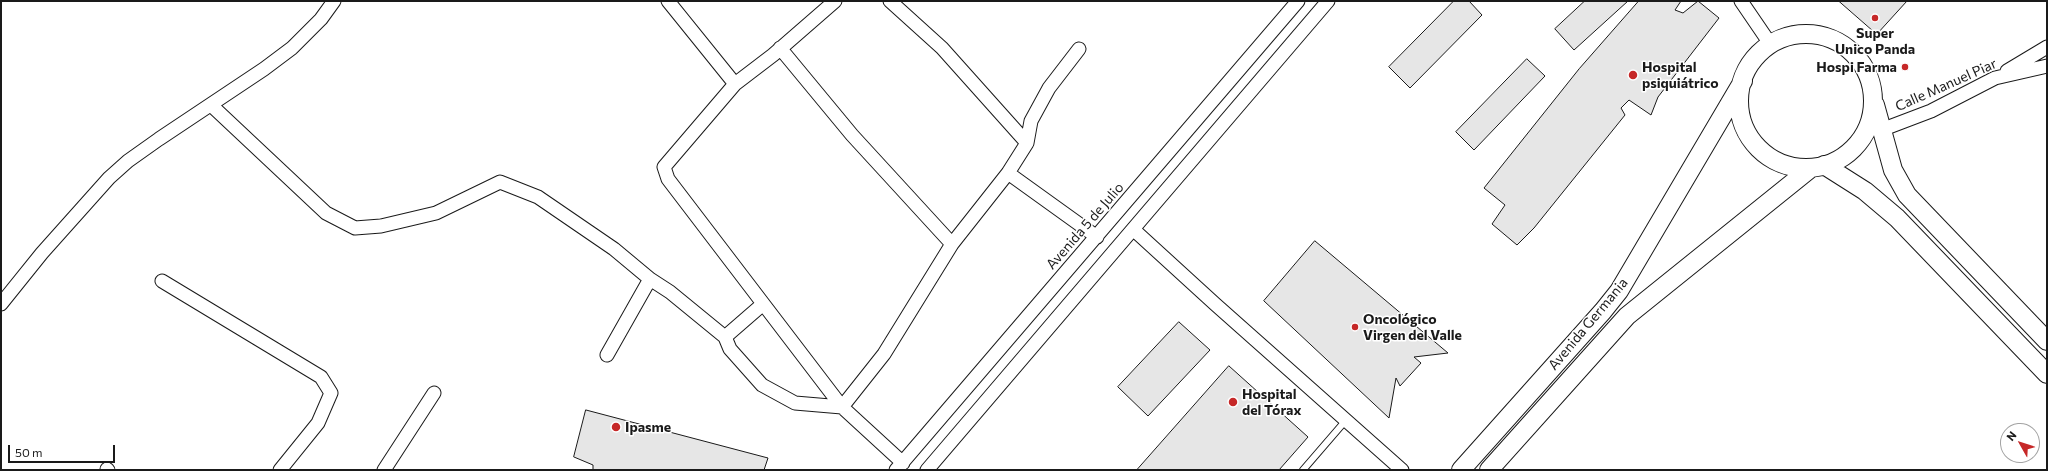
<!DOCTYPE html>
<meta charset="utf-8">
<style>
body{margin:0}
#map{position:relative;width:2048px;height:471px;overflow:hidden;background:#fff;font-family:Commissioner,sans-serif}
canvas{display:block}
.frame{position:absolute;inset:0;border:2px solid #1a1a1a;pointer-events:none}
.north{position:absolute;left:2000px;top:423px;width:40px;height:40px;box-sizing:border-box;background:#fff;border:1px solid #a3a3a3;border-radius:50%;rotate:309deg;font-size:11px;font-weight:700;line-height:16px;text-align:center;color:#1a1a1a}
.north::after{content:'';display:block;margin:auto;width:14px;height:18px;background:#c62828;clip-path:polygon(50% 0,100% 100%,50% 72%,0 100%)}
.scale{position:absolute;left:8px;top:445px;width:107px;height:18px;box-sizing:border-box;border:2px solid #1a1a1a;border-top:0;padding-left:5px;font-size:12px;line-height:14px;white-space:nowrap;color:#1a1a1a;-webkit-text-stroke:3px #fff;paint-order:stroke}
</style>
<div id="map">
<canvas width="2048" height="471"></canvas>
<div class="frame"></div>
<div class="north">N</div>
<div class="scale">50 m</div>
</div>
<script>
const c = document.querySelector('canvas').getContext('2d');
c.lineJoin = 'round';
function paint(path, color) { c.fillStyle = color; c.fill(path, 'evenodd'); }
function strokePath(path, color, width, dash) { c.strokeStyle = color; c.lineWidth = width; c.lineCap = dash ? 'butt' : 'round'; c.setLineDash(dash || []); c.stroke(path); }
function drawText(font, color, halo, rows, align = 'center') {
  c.font = font + ' Commissioner,sans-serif'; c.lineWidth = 3; c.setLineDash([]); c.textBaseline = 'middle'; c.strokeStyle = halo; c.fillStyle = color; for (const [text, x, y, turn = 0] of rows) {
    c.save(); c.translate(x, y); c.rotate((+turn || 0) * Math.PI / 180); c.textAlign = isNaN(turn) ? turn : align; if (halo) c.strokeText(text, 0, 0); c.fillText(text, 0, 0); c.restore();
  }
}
const building = new Path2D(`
 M 1454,1 L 1469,1 L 1482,15 L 1410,88 L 1389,67 Z
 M 1585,1 L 1628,1 L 1574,50 L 1555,29 Z
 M 1639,1 L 1681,1 L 1675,10 L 1683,13 L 1698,1 L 1719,18 L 1658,97 L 1651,115 L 1629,100 L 1621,108 L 1625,115 L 1534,228 L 1517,245 L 1492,224 L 1505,205 L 1484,188 L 1579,69 Z
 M 1839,1 L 1907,1 L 1877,34 Z
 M 1527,59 L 1545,76 L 1474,150 L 1456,132 Z
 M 1315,241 L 1448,353 L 1414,357 L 1421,363 L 1400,386 L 1396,378 L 1389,418 L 1264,301 Z
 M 1179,322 L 1210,350 L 1148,416 L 1118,387 Z
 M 1229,366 L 1308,437 L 1279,470 L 1137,470 Z
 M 586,410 L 768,458 L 764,470 L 593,470 L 593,465 L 574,457 Z`);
paint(building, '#e6e6e6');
strokePath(building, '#1a1a1a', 1);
const lane = new Path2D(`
 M 1303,470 L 1347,419`);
const street = new Path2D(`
 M 668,1 L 735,84
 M 835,1 L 773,55 L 735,84 L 664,167 L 668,179 L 842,407 L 903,463
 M 890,1 L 942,48 L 1027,143
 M 1741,1 L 1771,45
 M 780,48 L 852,135 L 952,244
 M 2007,71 L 2047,47
 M 211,105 L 326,213 L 355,228 L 381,226 L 436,213 L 500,182 L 538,197 L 614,249 L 650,279 L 670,292 L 725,337 L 730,349 L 762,385 L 795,403 L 842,407 L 884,354 L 952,244 L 1008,173 L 1027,143 L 1031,121 L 1049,88 L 1079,49
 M 1881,130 L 1931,111 L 1995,78 L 2047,66
 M 1008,173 L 1097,237
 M 1134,230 L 1215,304 L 1402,470
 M 162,281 L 321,377 L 331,393 L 318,423 L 280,470
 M 1,304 L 42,253 L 109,178 L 128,161 L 159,139 L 264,69 L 292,48 L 321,19 L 334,1
 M 725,337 L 763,304
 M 607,355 L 650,279
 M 107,469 L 108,470
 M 384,470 L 434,393
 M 896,470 L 1298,1
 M 927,470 L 1328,1`);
const secondary = new Path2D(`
 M1739 101a67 67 0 1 1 134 0a67 67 0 1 1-134 0Z
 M 1875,105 L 1893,170 L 1907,195 L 2047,341
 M 1824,165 L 1865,191 L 1897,218 L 2047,374
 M 1461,470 L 1603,311 L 1619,291 L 1743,81
 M 1489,470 L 1627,316 L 1811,168`);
strokePath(lane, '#1a1a1a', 8);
strokePath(street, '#1a1a1a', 15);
strokePath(secondary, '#1a1a1a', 20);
strokePath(lane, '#fff', 6);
strokePath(street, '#fff', 13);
strokePath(secondary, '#fff', 18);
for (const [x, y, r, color] of [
 [1875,18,4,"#c62828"],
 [1905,67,4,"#c62828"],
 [1633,75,5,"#c62828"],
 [1355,327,4,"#c62828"],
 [1233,402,5,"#c62828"],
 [616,427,5,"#c62828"]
]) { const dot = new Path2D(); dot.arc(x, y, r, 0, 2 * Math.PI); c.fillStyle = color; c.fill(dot); strokePath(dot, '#fff', 1.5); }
drawText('bold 14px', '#1a1a1a', '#fff', [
 ["Super",1875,33,"center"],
 ["Unico Panda",1875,49,"center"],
 ["Hospital",1642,67],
 ["psiquiátrico",1642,83],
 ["Hospi Farma",1897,67,"right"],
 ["Oncológico",1363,319],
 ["Virgen del Valle",1363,335],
 ["Hospital",1242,394],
 ["del Tórax",1242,410],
 ["Ipasme",625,427]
], 'left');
drawText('14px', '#1a1a1a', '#fff', [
 ["Calle Manuel Piar",1946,85,-24],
 ["Avenida 5 de Julio",1085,226,-49],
 ["Avenida Germania",1588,324,-50]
]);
</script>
